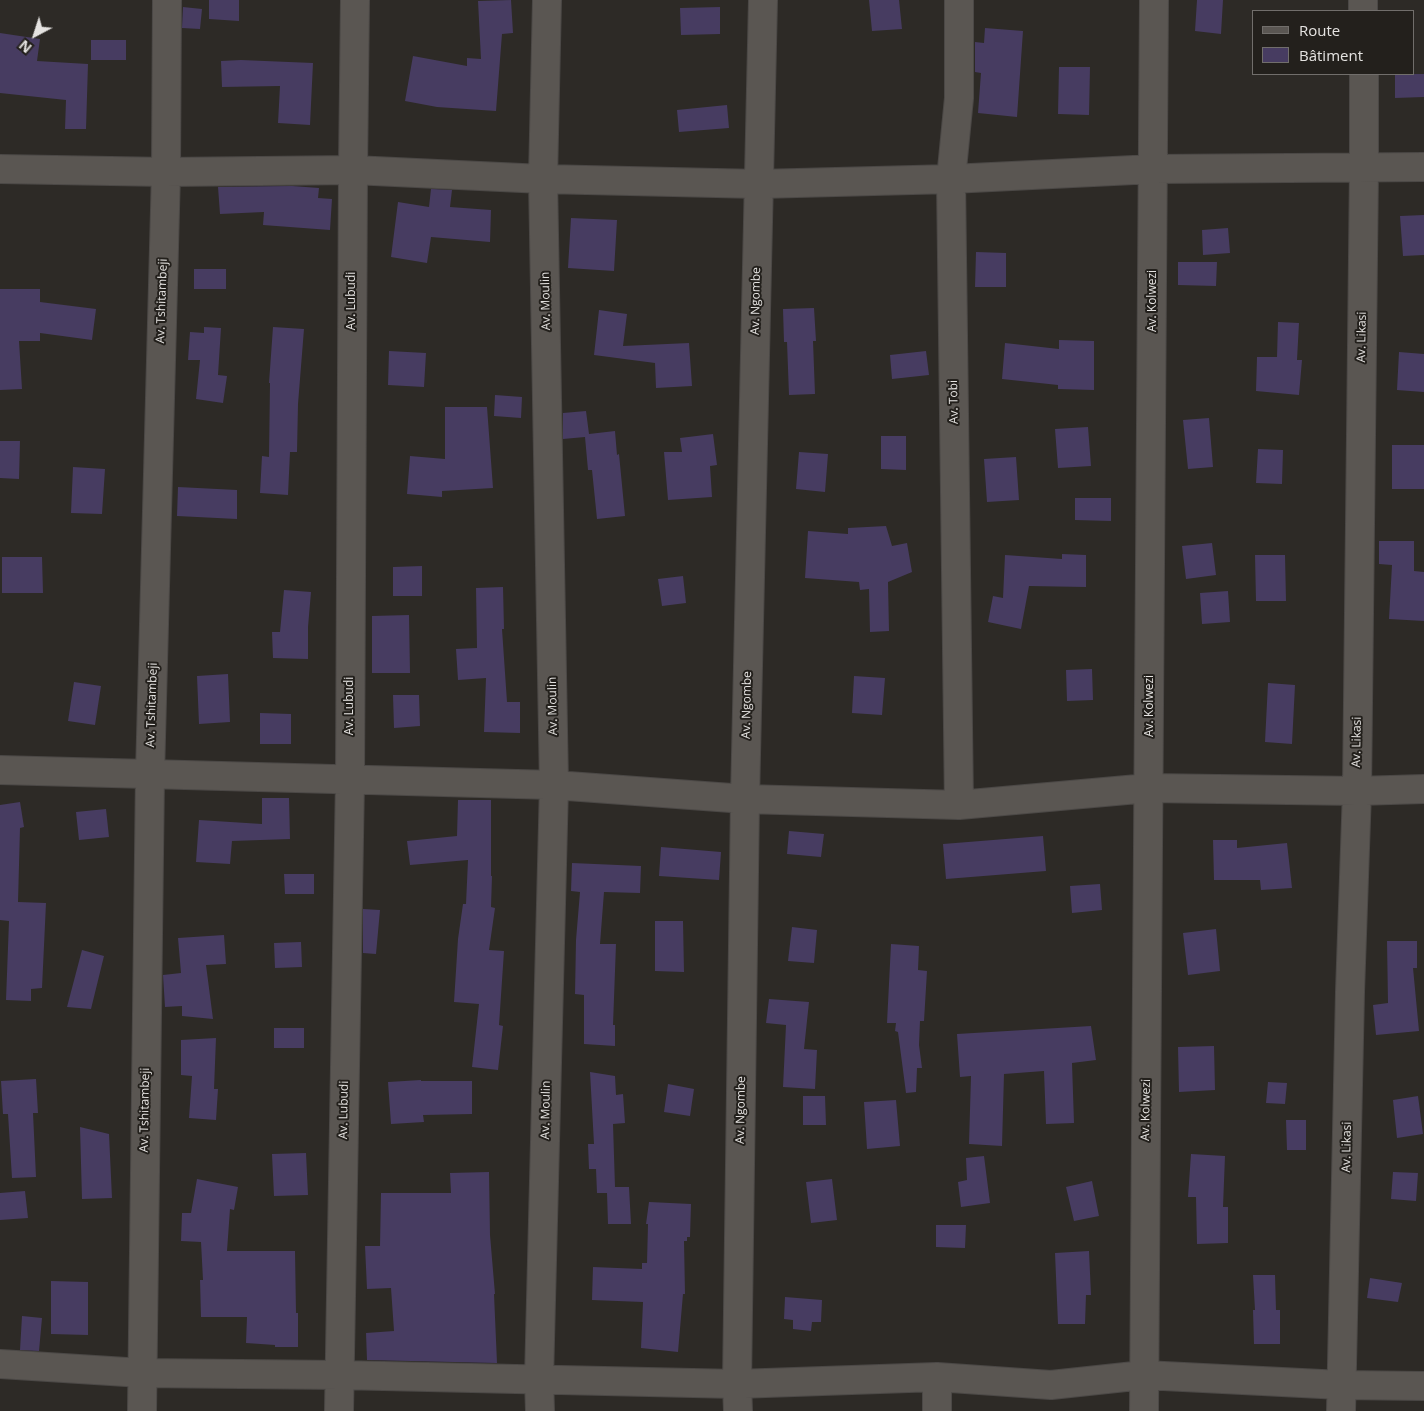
<!DOCTYPE html>
<meta charset="utf-8">
<style>
body{margin:0}
#map{position:relative;width:1424px;height:1411px;overflow:hidden;background:#2d2a26;font-family:"Open Sans",sans-serif}
canvas{display:block}
.legend{position:absolute;left:1252px;top:10px;width:162px;height:65px;box-sizing:border-box;background:#23201c;border:1px solid #716e6b;margin:0;padding:6px 9px;list-style:none;font-size:15px;color:#e5e3e1}
.legend li{display:flex;align-items:center;gap:10px;height:25px}
.legend b{width:25px;border:1px solid #716e6b}
.north{position:absolute;left:10px;top:10px;width:50px;height:50px;-webkit-text-stroke:4px #23201c;paint-order:stroke;rotate:220deg;font-size:14px;font-weight:700;line-height:20px;text-align:center;color:#e5e3e1}
.north::after{content:'';display:block;margin:auto;width:18px;height:22px;background:#e5e3e1;clip-path:polygon(50% 0,100% 100%,50% 72%,0 100%)}
</style>
<div id="map">
<canvas width="1424" height="1411"></canvas>
<ul class="legend">
<li><b style="height:6px;background:#5a5652"></b>Route</li>
<li><b style="height:14px;background:#473c61"></b>Bâtiment</li>
</ul>
<div class="north">N</div>
</div>
<script>
const c = document.querySelector('canvas').getContext('2d');
c.lineJoin = 'round';
function paint(path, color) { c.fillStyle = color; c.fill(path, 'evenodd'); }
function strokePath(path, color, width, dash) { c.strokeStyle = color; c.lineWidth = width; c.lineCap = dash ? 'butt' : 'round'; c.setLineDash(dash || []); c.stroke(path); }
function drawText(font, color, halo, rows, align = 'center') {
  c.font = font + ' "Open Sans",sans-serif'; c.lineWidth = 4; c.setLineDash([]); c.textBaseline = 'middle'; c.strokeStyle = halo; c.fillStyle = color; for (const [text, x, y, turn = 0] of rows) {
    c.save(); c.translate(x, y); c.rotate((+turn || 0) * Math.PI / 180); c.textAlign = isNaN(turn) ? turn : align; if (halo) c.strokeText(text, 0, 0); c.fillText(text, 0, 0); c.restore();
  }
}
paint(new Path2D(`
 M 209,0 L 239,0 L 239,21 L 209,19 Z
 M 511,0 L 513,33 L 502,34 L 496,111 L 437,107 L 405,101 L 413,56 L 467,66 L 467,58 L 481,59 L 478,1 Z
 M 869,0 L 899,0 L 902,29 L 872,31 Z
 M 1197,0 L 1223,0 L 1221,34 L 1195,31 Z
 M 183,7 L 202,9 L 200,29 L 182,28 Z
 M 720,7 L 720,34 L 681,35 L 680,8 Z
 M 985,28 L 1023,31 L 1017,117 L 978,113 L 981,73 L 975,72 L 975,42 L 984,43 Z
 M 0,33 L 40,39 L 37,61 L 88,64 L 86,129 L 65,129 L 66,100 L 0,93 Z
 M 91,40 L 126,40 L 126,60 L 91,60 Z
 M 241,60 L 313,63 L 310,125 L 278,123 L 280,86 L 222,87 L 221,61 Z
 M 1059,67 L 1090,67 L 1089,115 L 1058,114 Z
 M 1395,74 L 1424,74 L 1424,97 L 1395,98 Z
 M 727,105 L 729,128 L 679,132 L 677,110 Z
 M 292,186 L 319,188 L 318,198 L 332,199 L 330,230 L 263,225 L 264,212 L 220,214 L 218,187 Z
 M 431,189 L 452,190 L 450,207 L 491,210 L 490,242 L 431,237 L 427,263 L 391,257 L 398,202 L 429,207 Z
 M 1424,215 L 1424,255 L 1403,256 L 1400,216 Z
 M 571,218 L 617,220 L 614,271 L 568,268 Z
 M 1228,228 L 1230,253 L 1203,255 L 1202,230 Z
 M 976,252 L 1006,253 L 1006,287 L 975,287 Z
 M 1178,262 L 1217,262 L 1216,286 L 1178,285 Z
 M 194,269 L 226,269 L 226,289 L 194,289 Z
 M 0,289 L 40,289 L 40,302 L 96,309 L 92,340 L 40,333 L 40,341 L 19,341 L 22,389 L 0,390 Z
 M 814,308 L 816,341 L 813,341 L 815,394 L 789,395 L 787,342 L 784,342 L 783,309 Z
 M 599,310 L 627,314 L 623,346 L 689,343 L 692,386 L 656,388 L 655,363 L 594,355 Z
 M 1278,322 L 1299,323 L 1297,360 L 1302,360 L 1299,395 L 1256,391 L 1257,357 L 1277,357 Z
 M 204,327 L 221,328 L 218,375 L 227,376 L 223,403 L 196,399 L 200,360 L 188,360 L 190,332 L 204,333 Z
 M 273,327 L 304,329 L 298,404 L 297,452 L 290,452 L 288,495 L 260,493 L 262,456 L 269,457 L 270,383 L 269,383 Z
 M 1059,340 L 1094,341 L 1094,390 L 1058,389 L 1058,385 L 1002,379 L 1005,343 L 1059,349 Z
 M 389,351 L 426,353 L 424,387 L 388,385 Z
 M 926,351 L 929,375 L 892,379 L 890,355 Z
 M 1399,352 L 1424,354 L 1424,392 L 1397,390 Z
 M 495,395 L 522,397 L 521,418 L 494,416 Z
 M 445,407 L 487,407 L 493,488 L 442,491 L 442,497 L 407,494 L 410,456 L 445,459 Z
 M 586,411 L 589,434 L 615,431 L 617,455 L 619,454 L 625,516 L 597,519 L 592,470 L 588,470 L 585,437 L 563,439 L 563,413 Z
 M 1209,418 L 1213,467 L 1188,469 L 1183,420 Z
 M 1088,427 L 1091,466 L 1058,468 L 1055,429 Z
 M 713,434 L 717,465 L 710,466 L 712,497 L 668,500 L 664,452 L 682,452 L 680,438 Z
 M 881,436 L 906,436 L 906,470 L 881,469 Z
 M 0,441 L 20,441 L 19,479 L 0,478 Z
 M 1392,445 L 1424,445 L 1424,489 L 1392,489 Z
 M 1258,449 L 1283,450 L 1282,484 L 1256,483 Z
 M 799,452 L 828,454 L 825,492 L 796,489 Z
 M 1016,457 L 1019,500 L 987,502 L 984,459 Z
 M 73,467 L 105,469 L 102,514 L 71,513 Z
 M 178,487 L 237,490 L 237,519 L 177,516 Z
 M 1075,498 L 1111,498 L 1111,521 L 1075,520 Z
 M 886,526 L 892,546 L 907,543 L 912,572 L 888,582 L 889,631 L 870,632 L 869,589 L 860,590 L 859,582 L 805,578 L 808,531 L 848,534 L 848,528 Z
 M 1379,541 L 1414,541 L 1414,571 L 1424,572 L 1424,621 L 1389,619 L 1392,565 L 1379,564 Z
 M 1212,543 L 1216,575 L 1186,579 L 1182,546 Z
 M 1062,554 L 1086,555 L 1086,587 L 1029,586 L 1021,629 L 988,622 L 993,596 L 1003,598 L 1005,555 L 1062,559 Z
 M 1255,555 L 1285,555 L 1286,601 L 1256,601 Z
 M 2,557 L 42,557 L 43,593 L 2,593 Z
 M 422,566 L 422,596 L 393,596 L 393,567 Z
 M 683,576 L 686,603 L 662,606 L 658,579 Z
 M 503,587 L 504,629 L 502,629 L 507,702 L 520,702 L 520,733 L 484,732 L 486,678 L 458,680 L 456,649 L 477,648 L 476,588 Z
 M 284,590 L 311,592 L 308,627 L 308,659 L 273,658 L 272,632 L 280,632 Z
 M 1228,591 L 1230,622 L 1202,624 L 1200,593 Z
 M 409,615 L 410,673 L 372,673 L 372,616 Z
 M 1092,669 L 1093,700 L 1067,701 L 1066,670 Z
 M 228,674 L 230,722 L 199,724 L 197,676 Z
 M 854,676 L 885,678 L 882,715 L 852,713 Z
 M 74,682 L 101,686 L 95,725 L 68,721 Z
 M 1268,683 L 1295,685 L 1292,744 L 1265,742 Z
 M 393,695 L 419,695 L 420,726 L 394,728 Z
 M 260,713 L 291,714 L 291,744 L 260,744 Z
 M 262,798 L 289,798 L 290,839 L 232,841 L 230,864 L 196,862 L 199,820 L 262,824 Z
 M 458,800 L 491,800 L 491,876 L 492,876 L 491,907 L 495,908 L 489,950 L 504,951 L 499,1025 L 503,1026 L 498,1070 L 472,1067 L 479,1004 L 454,1002 L 458,939 L 463,904 L 466,904 L 468,860 L 410,865 L 407,841 L 457,836 Z
 M 20,802 L 24,827 L 20,828 L 18,902 L 46,903 L 42,988 L 31,989 L 31,1001 L 6,1000 L 9,921 L 0,920 L 0,805 Z
 M 106,809 L 109,837 L 79,840 L 76,812 Z
 M 789,831 L 824,834 L 821,857 L 787,854 Z
 M 1043,836 L 1046,871 L 946,879 L 943,844 Z
 M 1213,840 L 1237,840 L 1237,848 L 1287,843 L 1292,888 L 1261,890 L 1260,880 L 1214,880 Z
 M 661,847 L 721,852 L 719,880 L 659,876 Z
 M 572,863 L 641,866 L 640,893 L 604,892 L 600,944 L 616,944 L 613,1025 L 615,1025 L 615,1046 L 584,1044 L 584,995 L 575,994 L 576,940 L 580,892 L 571,891 Z
 M 284,874 L 314,874 L 314,894 L 285,894 Z
 M 1100,884 L 1102,910 L 1072,913 L 1070,886 Z
 M 363,909 L 380,910 L 376,954 L 363,953 Z
 M 655,921 L 683,921 L 684,972 L 655,971 Z
 M 792,927 L 817,930 L 814,963 L 788,961 Z
 M 1216,929 L 1220,971 L 1188,975 L 1183,933 Z
 M 224,935 L 226,964 L 206,965 L 213,1019 L 182,1016 L 182,1006 L 165,1007 L 163,975 L 181,973 L 178,938 Z
 M 1387,941 L 1417,941 L 1417,968 L 1413,968 L 1419,1031 L 1376,1035 L 1373,1005 L 1388,1003 Z
 M 301,942 L 302,967 L 275,968 L 274,943 Z
 M 891,944 L 919,946 L 918,970 L 927,971 L 924,1021 L 920,1021 L 919,1045 L 922,1068 L 917,1068 L 916,1092 L 906,1093 L 898,1032 L 895,1031 L 896,1023 L 887,1023 Z
 M 82,950 L 104,956 L 91,1009 L 67,1007 Z
 M 769,999 L 809,1002 L 804,1049 L 817,1050 L 815,1089 L 783,1087 L 786,1025 L 766,1023 Z
 M 1091,1026 L 1096,1060 L 1072,1063 L 1074,1123 L 1046,1124 L 1044,1071 L 1004,1074 L 1002,1146 L 969,1144 L 971,1076 L 960,1077 L 957,1034 Z
 M 274,1028 L 304,1028 L 304,1048 L 274,1048 Z
 M 216,1038 L 214,1089 L 218,1089 L 216,1120 L 189,1118 L 192,1076 L 181,1075 L 181,1040 Z
 M 1214,1046 L 1215,1090 L 1179,1092 L 1178,1047 Z
 M 590,1072 L 615,1076 L 616,1095 L 623,1094 L 625,1123 L 613,1124 L 615,1187 L 629,1187 L 631,1224 L 608,1224 L 607,1193 L 597,1193 L 596,1169 L 589,1169 L 588,1144 L 594,1144 Z
 M 36,1079 L 38,1113 L 33,1113 L 36,1177 L 12,1178 L 8,1114 L 3,1114 L 1,1081 Z
 M 421,1080 L 421,1081 L 472,1081 L 472,1114 L 423,1115 L 424,1122 L 391,1124 L 388,1082 Z
 M 1268,1082 L 1287,1083 L 1285,1104 L 1266,1103 Z
 M 668,1084 L 694,1089 L 690,1116 L 664,1112 Z
 M 803,1096 L 825,1096 L 826,1125 L 803,1125 Z
 M 1418,1096 L 1423,1134 L 1397,1138 L 1393,1100 Z
 M 896,1100 L 900,1146 L 867,1149 L 864,1102 Z
 M 1286,1120 L 1306,1120 L 1306,1150 L 1287,1150 Z
 M 80,1127 L 109,1134 L 112,1198 L 82,1199 Z
 M 306,1153 L 308,1195 L 274,1196 L 272,1154 Z
 M 1191,1154 L 1225,1156 L 1223,1207 L 1228,1207 L 1228,1243 L 1197,1244 L 1196,1197 L 1188,1197 Z
 M 984,1156 L 990,1203 L 961,1207 L 958,1182 L 967,1180 L 966,1158 Z
 M 489,1172 L 490,1235 L 495,1294 L 494,1294 L 497,1363 L 367,1360 L 366,1333 L 394,1331 L 391,1288 L 367,1289 L 365,1246 L 380,1246 L 381,1193 L 451,1193 L 450,1173 Z
 M 1393,1172 L 1418,1173 L 1416,1201 L 1391,1199 Z
 M 197,1179 L 238,1187 L 234,1210 L 230,1209 L 227,1251 L 295,1251 L 296,1313 L 298,1313 L 298,1347 L 275,1347 L 275,1345 L 246,1343 L 247,1317 L 201,1317 L 200,1280 L 203,1280 L 201,1242 L 181,1241 L 182,1213 L 191,1213 Z
 M 832,1179 L 837,1220 L 811,1223 L 806,1182 Z
 M 1092,1181 L 1099,1216 L 1074,1221 L 1066,1187 Z
 M 25,1191 L 28,1218 L 0,1220 L 0,1193 Z
 M 649,1202 L 691,1204 L 690,1237 L 687,1237 L 687,1241 L 684,1241 L 685,1294 L 683,1294 L 678,1352 L 641,1348 L 643,1302 L 592,1300 L 593,1267 L 642,1269 L 642,1263 L 647,1263 L 648,1224 L 646,1224 Z
 M 936,1225 L 966,1225 L 965,1248 L 936,1247 Z
 M 1089,1251 L 1091,1295 L 1086,1295 L 1085,1324 L 1058,1324 L 1055,1253 Z
 M 1253,1275 L 1275,1275 L 1276,1310 L 1280,1310 L 1280,1344 L 1254,1344 L 1253,1310 L 1255,1310 Z
 M 1370,1278 L 1402,1283 L 1398,1302 L 1367,1298 Z
 M 51,1281 L 88,1282 L 88,1335 L 51,1334 Z
 M 785,1297 L 822,1300 L 821,1322 L 812,1322 L 811,1331 L 793,1329 L 793,1320 L 784,1319 Z
 M 22,1316 L 42,1318 L 39,1351 L 20,1350 Z`), '#473c61');
const street = new Path2D(`
 M 959,0 L 959,98 L 951,179 L 959,805
 M 1363,0 L 1363,11
 M 0,169 L 166,172 L 353,170 L 543,179 L 759,184 L 951,179 L 1154,169 L 1424,167
 M 0,770 L 554,785 L 745,799 L 959,805 L 1149,788 L 1357,791 L 1424,789
 M 0,1364 L 142,1373 L 339,1375 L 737,1384 L 937,1377 L 1051,1385 L 1144,1375 L 1341,1385 L 1424,1386
 M 142,1411 L 150,775 L 166,172 L 167,0
 M 339,1411 L 350,780 L 353,170 L 355,0
 M 540,1411 L 539,1379 L 554,785 L 543,179 L 547,0
 M 738,1411 L 737,1384 L 745,799 L 763,0
 M 937,1411 L 937,1377
 M 1144,1411 L 1154,0
 M 1341,1411 L 1350,992 L 1357,791 L 1364,168 L 1364,74`);
strokePath(street, '#4b4846', 30);
strokePath(street, '#5a5652', 28);
drawText('12px', '#e5e3e1', '#23201c', [
 ["Av. Tshitambeji",162,301,-88],
 ["Av. Lubudi",352,301,-90],
 ["Av. Moulin",546,301,-91],
 ["Av. Ngombe",756,301,-89],
 ["Av. Kolwezi",1153,301,-90],
 ["Av. Likasi",1362,337,-89],
 ["Av. Tobi",954,402,-91],
 ["Av. Tshitambeji",152,705,-88],
 ["Av. Ngombe",747,705,-89],
 ["Av. Lubudi",350,706,-90],
 ["Av. Moulin",553,706,-91],
 ["Av. Kolwezi",1150,706,-90],
 ["Av. Likasi",1357,742,-89],
 ["Av. Tshitambeji",145,1110,-89],
 ["Av. Lubudi",344,1110,-89],
 ["Av. Moulin",546,1110,-89],
 ["Av. Ngombe",741,1110,-89],
 ["Av. Kolwezi",1146,1110,-89],
 ["Av. Likasi",1347,1147,-89]
]);
</script>
